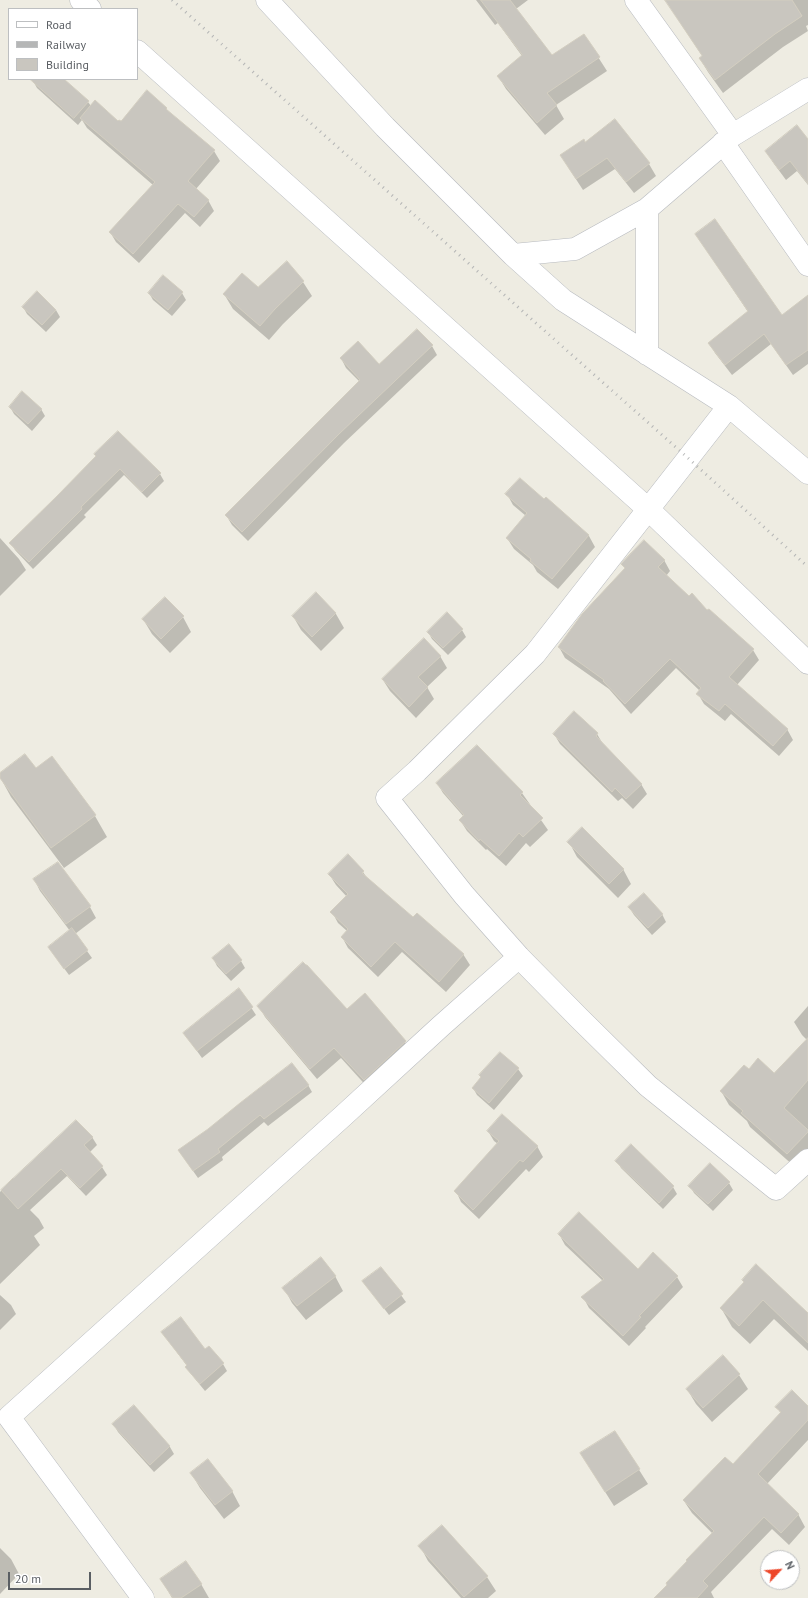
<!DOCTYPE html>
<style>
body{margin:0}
#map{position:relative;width:808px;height:1598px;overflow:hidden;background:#eeece2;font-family:"PT Sans",sans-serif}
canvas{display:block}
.legend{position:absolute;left:8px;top:8px;width:130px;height:72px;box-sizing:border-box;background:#fff;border:1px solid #bdbfc1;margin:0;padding:5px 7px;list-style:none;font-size:12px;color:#5a5e63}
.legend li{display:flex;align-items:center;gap:8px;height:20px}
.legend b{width:20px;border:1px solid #bdbfc1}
.north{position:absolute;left:760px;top:1550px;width:40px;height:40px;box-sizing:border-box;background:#fff;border:1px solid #bdbfc1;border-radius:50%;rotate:64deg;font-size:11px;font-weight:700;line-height:16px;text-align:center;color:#5a5e63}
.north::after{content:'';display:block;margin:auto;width:14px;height:18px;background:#ed4629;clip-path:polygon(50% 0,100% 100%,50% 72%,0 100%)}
.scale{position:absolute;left:8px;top:1572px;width:83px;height:18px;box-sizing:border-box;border:2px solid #5a5e63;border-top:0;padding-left:5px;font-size:12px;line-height:14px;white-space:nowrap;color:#5a5e63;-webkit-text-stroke:3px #fff;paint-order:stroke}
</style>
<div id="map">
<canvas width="808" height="1598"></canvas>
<ul class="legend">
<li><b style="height:5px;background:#fff"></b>Road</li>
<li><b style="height:5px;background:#b5b6b6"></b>Railway</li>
<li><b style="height:11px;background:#c9c6bf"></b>Building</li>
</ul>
<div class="north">N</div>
<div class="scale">20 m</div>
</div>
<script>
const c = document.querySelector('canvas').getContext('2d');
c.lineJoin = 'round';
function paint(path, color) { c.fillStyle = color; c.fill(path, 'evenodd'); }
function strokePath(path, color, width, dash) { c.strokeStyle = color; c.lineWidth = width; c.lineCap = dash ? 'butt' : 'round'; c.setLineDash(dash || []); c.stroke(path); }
paint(new Path2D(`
 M 476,0 L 528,0 L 516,9 L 552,57 L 584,35 L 607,71 L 556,105 L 564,119 L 545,135 L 506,89 L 498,76 L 522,56 L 498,23 L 495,25 Z
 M 680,0 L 808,0 L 808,25 L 806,26 L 808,31 L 783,47 L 723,93 L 708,72 L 700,59 L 703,57 L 670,7 Z
 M 35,79 L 63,79 L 88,102 L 91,106 L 121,123 L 166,108 L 169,113 L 214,151 L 220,161 L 196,189 L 208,200 L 214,211 L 200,227 L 185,213 L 139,263 L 116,242 L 110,232 L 153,185 L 87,128 L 82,120 L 78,125 L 37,88 L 33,81 Z
 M 808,139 L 808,185 L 797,171 L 786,180 L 772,161 Z
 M 585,143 L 649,164 L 656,176 L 634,193 L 615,169 L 583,190 L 568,167 Z
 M 696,234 L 782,316 L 808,297 L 808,364 L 793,375 L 771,344 L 732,375 L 715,353 L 709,343 L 748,312 Z
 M 163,276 L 182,293 L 186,300 L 172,316 L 153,300 L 149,293 Z
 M 303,282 L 312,296 L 283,324 L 269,340 L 233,309 L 224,294 Z
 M 23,307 L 56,310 L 60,317 L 46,332 L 27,314 Z
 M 432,346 L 437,355 L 344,443 L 248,541 L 232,525 L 226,515 L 360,382 L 346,368 L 341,358 L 379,365 Z
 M 10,407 L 41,409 L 45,416 L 32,431 L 14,414 Z
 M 96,457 L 160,474 L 164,481 L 147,498 L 124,475 L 84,515 L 86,517 L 33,569 L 15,550 L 11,543 Z
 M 507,494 L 544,500 L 546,498 L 589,536 L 595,547 L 558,589 L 537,572 L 533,565 L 514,549 L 507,538 L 526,516 L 513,505 Z
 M 0,538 L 19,559 L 26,570 L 0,596 Z
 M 664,560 L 670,571 L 666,576 L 689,597 L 753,650 L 759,660 L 737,685 L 787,729 L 793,740 L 779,756 L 731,714 L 725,721 L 704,704 L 698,694 L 700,691 L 676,668 L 631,714 L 609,689 L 565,658 L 559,647 L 626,569 L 623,564 Z
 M 316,593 L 336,614 L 344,628 L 321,651 L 301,630 L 293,616 Z
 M 447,614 L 462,630 L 466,637 L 448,655 L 432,639 L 428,632 Z
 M 183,617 L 191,632 L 170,653 L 152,634 L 143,619 Z
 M 440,656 L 447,668 L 427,687 L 434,699 L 416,718 L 390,691 L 383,680 Z
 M 554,734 L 597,734 L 603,744 L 641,784 L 647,794 L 633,809 L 622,798 L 618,801 L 560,744 Z
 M 36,770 L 95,816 L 107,837 L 64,868 L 11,797 L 0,777 L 0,774 Z
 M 437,783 L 522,793 L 548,830 L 530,847 L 526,843 L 506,866 L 487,849 L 486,850 L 467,831 L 460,820 L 464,817 L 443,793 Z
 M 569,842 L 623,869 L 631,884 L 618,898 L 577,857 Z
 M 58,863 L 90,907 L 96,918 L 75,934 L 92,958 L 69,975 L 49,948 L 70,931 L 40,891 L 34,879 Z
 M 363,872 L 367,878 L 414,919 L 463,954 L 470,965 L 446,992 L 402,952 L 378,977 L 348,948 L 342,937 L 347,931 L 338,923 L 332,912 L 347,897 L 336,885 L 329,874 Z
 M 629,907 L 662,914 L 666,922 L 652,935 L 634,915 Z
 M 213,958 L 241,961 L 245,968 L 231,981 L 217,966 Z
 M 239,989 L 256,1015 L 202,1058 L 184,1033 Z
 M 259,1006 L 347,1010 L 405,1042 L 411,1052 L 370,1090 L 341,1058 L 317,1079 L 265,1017 Z
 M 808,1006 L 808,1154 L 795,1167 L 750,1127 L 747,1121 L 729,1105 L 721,1091 L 749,1070 L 774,1075 L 807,1040 L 802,1035 L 794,1022 Z
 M 500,1053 L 518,1069 L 523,1076 L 494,1110 L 477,1095 L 473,1088 Z
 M 308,1085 L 312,1092 L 268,1126 L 264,1122 L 222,1157 L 223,1160 L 198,1178 L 179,1151 Z
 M 488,1131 L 537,1146 L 543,1157 L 529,1172 L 526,1169 L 479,1219 L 461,1202 L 456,1191 L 498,1144 L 494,1141 Z
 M 92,1137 L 97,1145 L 89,1153 L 102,1167 L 107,1175 L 86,1196 L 67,1176 L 30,1210 L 39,1219 L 44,1228 L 34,1236 L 40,1245 L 0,1284 L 0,1192 L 13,1178 L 14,1179 Z
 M 617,1161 L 673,1187 L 677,1194 L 663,1209 L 621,1168 Z
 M 729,1183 L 733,1190 L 713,1211 L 694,1193 L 690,1186 Z
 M 559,1234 L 638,1270 L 653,1254 L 677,1277 L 683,1287 L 645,1327 L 646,1328 L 629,1346 L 589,1308 L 583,1297 L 603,1281 L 565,1245 Z
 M 381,1268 L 406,1302 L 389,1315 L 364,1282 Z
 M 335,1276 L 343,1291 L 306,1320 L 292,1303 L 284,1288 Z
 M 743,1280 L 808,1315 L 808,1351 L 774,1319 L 750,1344 L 732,1327 L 721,1308 L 745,1283 Z
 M 0,1295 L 11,1305 L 16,1314 L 0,1330 Z
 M 167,1339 L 205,1350 L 209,1347 L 223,1364 L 227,1371 L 205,1391 L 191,1374 L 186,1367 L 187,1366 Z
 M 723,1357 L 739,1375 L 748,1389 L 712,1422 L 696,1404 L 687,1389 Z
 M 134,1406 L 170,1447 L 174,1454 L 154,1472 L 118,1432 L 114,1425 Z
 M 777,1407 L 808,1407 L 808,1440 L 767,1484 L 798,1514 L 805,1527 L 789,1545 L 772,1529 L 711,1592 L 714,1598 L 656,1598 L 713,1534 L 692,1513 L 684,1501 L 733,1465 L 781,1414 Z
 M 615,1432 L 648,1484 L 614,1506 L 590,1468 Z
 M 191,1473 L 232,1491 L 240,1506 L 224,1519 L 200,1488 Z
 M 420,1546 L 487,1577 L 496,1591 L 488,1598 L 461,1598 L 428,1561 Z
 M 0,1548 L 11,1559 L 19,1574 L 0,1594 Z
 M 161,1579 L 201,1584 L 209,1598 L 172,1598 Z`), '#0003');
const building = new Path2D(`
 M 481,0 L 510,0 L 552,55 L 584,34 L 600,57 L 547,93 L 557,105 L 537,123 L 497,76 L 522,55 Z
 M 665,0 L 792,0 L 802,16 L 775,34 L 715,80 L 699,58 L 702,56 Z
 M 30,79 L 64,79 L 89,101 L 74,118 Z
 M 147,90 L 167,108 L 166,109 L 215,150 L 188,181 L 209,200 L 194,217 L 178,204 L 133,254 L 109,232 L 155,182 L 80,118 L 95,100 L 118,121 L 119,120 L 121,121 Z
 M 615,119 L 650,163 L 626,182 L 607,158 L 576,179 L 560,155 L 584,139 L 585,142 Z
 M 797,125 L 808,139 L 808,184 L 790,161 L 779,170 L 765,151 Z
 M 715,219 L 782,315 L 808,295 L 808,350 L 786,365 L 764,334 L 725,365 L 708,343 L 748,311 L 695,234 Z
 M 287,261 L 304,281 L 275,309 L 260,326 L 223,294 L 242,273 L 258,287 Z
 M 163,275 L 183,292 L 168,310 L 148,293 Z
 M 37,291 L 56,310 L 42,325 L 22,307 Z
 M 417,329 L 433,345 L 339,434 L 242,532 L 225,515 L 360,380 L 340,358 L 358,341 L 379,364 Z
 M 22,391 L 42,409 L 28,424 L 9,407 Z
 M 118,431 L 161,473 L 142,492 L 120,469 L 81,507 L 82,509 L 29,562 L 9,543 L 57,496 L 96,456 L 94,454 Z
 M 520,478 L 544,499 L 546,497 L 589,535 L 552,579 L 530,561 L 531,559 L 506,538 L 527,513 L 505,494 Z
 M 644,540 L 665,560 L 658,567 L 689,596 L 692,593 L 707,610 L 709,609 L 754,649 L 729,677 L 788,729 L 773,746 L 725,704 L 719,711 L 696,694 L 701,688 L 670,659 L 625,704 L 603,681 L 604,680 L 558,647 L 582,614 L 625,568 L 621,564 Z
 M 316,592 L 336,613 L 312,637 L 292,616 Z
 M 165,597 L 184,616 L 161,639 L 142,619 Z
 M 447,612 L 463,629 L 443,648 L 427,632 Z
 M 424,638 L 441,656 L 418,677 L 428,687 L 409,707 L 382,679 Z
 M 574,711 L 598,733 L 596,736 L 642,784 L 626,799 L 615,788 L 612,792 L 553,734 Z
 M 477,745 L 523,792 L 520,795 L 543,818 L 523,837 L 519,833 L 499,856 L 480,839 L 479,841 L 459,820 L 464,815 L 436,783 Z
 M 25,754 L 36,768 L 52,756 L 96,815 L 51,848 L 0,778 L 0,773 Z
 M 582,827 L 624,869 L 609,884 L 567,842 Z
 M 348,854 L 364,871 L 362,873 L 413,917 L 417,913 L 464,954 L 439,982 L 395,942 L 371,967 L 341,937 L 348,929 L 330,912 L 348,894 L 328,874 Z
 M 58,862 L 91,906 L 66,924 L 33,879 Z
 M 644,893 L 663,914 L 648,928 L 628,907 Z
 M 72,928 L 88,950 L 64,969 L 48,947 Z
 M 229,944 L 242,960 L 226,974 L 212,958 Z
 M 303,962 L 306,965 L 307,965 L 347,1009 L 365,993 L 406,1041 L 364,1080 L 334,1048 L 310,1069 L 257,1006 Z
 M 239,988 L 253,1007 L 197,1051 L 183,1033 Z
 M 808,1038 L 808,1080 L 784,1108 L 808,1130 L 808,1132 L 787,1154 L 741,1113 L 743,1111 L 720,1091 L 744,1065 L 749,1069 L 758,1058 L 774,1073 Z
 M 500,1052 L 519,1068 L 489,1103 L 472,1088 L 481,1077 L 479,1075 Z
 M 292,1063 L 309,1085 L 264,1119 L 260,1115 L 218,1149 L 220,1152 L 193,1171 L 178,1150 L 208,1129 L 240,1103 Z
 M 502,1114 L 538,1146 L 523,1162 L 520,1160 L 473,1210 L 454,1191 L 499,1141 L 487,1131 Z
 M 76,1120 L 93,1137 L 84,1145 L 103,1166 L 80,1188 L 61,1169 L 18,1209 L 1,1190 Z
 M 631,1144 L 674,1186 L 659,1203 L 615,1161 Z
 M 710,1163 L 730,1182 L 708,1204 L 688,1186 Z
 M 579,1212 L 638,1269 L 653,1252 L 678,1276 L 639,1316 L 641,1317 L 623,1336 L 581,1297 L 604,1279 L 558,1234 Z
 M 321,1257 L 336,1276 L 297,1306 L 282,1288 Z
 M 756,1264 L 808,1313 L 808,1343 L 763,1300 L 739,1326 L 720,1308 L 744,1282 L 742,1280 Z
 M 381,1267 L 403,1294 L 384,1309 L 362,1281 Z
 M 181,1317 L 205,1349 L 209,1346 L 224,1363 L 200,1384 L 185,1367 L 187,1365 L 161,1332 Z
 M 723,1355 L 740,1374 L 703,1408 L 686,1389 Z
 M 792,1390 L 808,1406 L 808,1420 L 758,1474 L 799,1514 L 781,1533 L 764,1517 L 703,1581 L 708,1586 L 697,1598 L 654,1598 L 667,1585 L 666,1583 L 687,1561 L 686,1560 L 714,1531 L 683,1500 L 725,1457 L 733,1464 L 781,1412 L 775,1407 Z
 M 134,1405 L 170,1446 L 150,1465 L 112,1424 Z
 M 615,1431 L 640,1469 L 605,1492 L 580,1453 Z
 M 208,1459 L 233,1491 L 215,1505 L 190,1473 Z
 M 442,1525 L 488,1576 L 464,1597 L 418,1546 Z
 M 186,1561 L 202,1584 L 181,1598 L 173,1598 L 160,1579 Z`);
paint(building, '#c9c6bf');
strokePath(building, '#d3cec0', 1);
const minor = new Path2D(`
 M 81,0 L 90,9
 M 267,0 L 385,127 L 513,255 L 563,300 L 729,406 L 808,473
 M 636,0 L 733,135
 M 137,51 L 648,509 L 808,663
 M 723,143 L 808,265
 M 513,255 L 575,249 L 647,209
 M 647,354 L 647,209 L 733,135 L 808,89
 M 729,406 L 535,654 L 417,771 L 387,798 L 464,895 L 519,957 L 579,1018 L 648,1086 L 776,1189 L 808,1160
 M 143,1598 L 9,1417 L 343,1116 L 441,1026 L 519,957`);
strokePath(minor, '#b7babf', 23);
strokePath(minor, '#fff', 22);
strokePath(new Path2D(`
 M 172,0 L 688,458 L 808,567`), '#b5b6b6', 3, [1, 5]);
</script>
